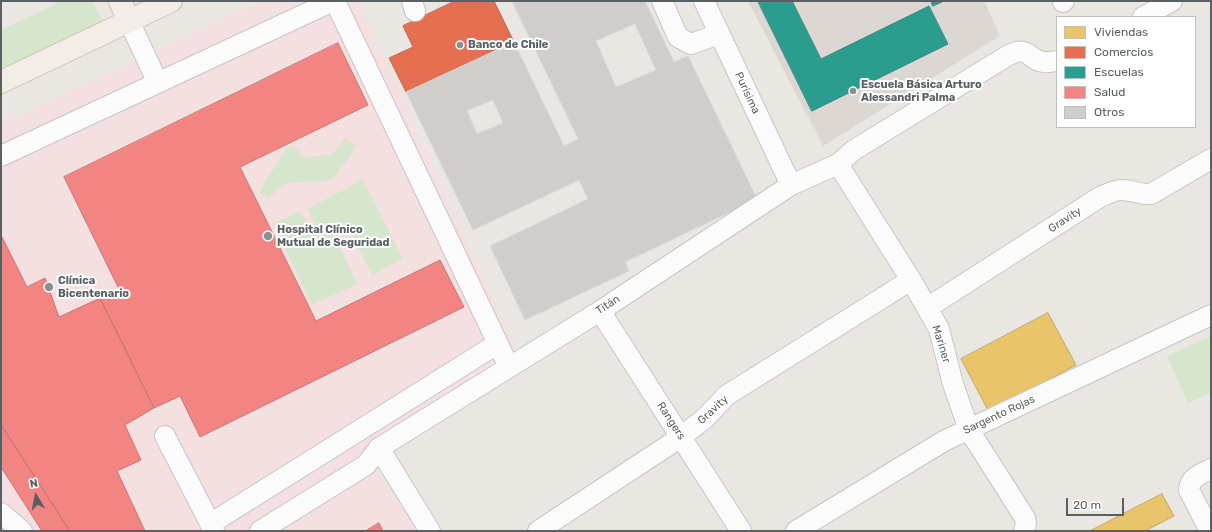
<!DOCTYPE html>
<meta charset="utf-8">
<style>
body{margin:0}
#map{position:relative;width:1212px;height:532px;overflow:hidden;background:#eae7e3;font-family:Rubik,sans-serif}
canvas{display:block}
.frame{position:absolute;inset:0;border:2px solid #595f62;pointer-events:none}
.legend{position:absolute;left:1056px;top:16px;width:140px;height:112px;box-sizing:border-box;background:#fff;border:1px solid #bdbfc0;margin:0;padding:5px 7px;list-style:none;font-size:12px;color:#595f62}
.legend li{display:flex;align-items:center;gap:8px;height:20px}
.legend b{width:20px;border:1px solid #bdbfc0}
.north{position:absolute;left:16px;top:476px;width:40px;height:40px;-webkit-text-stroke:3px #fff;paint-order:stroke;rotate:350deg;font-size:11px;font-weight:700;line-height:16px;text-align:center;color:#595f62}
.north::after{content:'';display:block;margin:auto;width:14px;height:18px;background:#595f62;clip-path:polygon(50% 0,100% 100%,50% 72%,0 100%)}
.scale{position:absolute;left:1066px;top:498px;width:58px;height:18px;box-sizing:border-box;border:2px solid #595f62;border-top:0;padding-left:5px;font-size:12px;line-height:14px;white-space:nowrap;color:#595f62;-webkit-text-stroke:3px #fff;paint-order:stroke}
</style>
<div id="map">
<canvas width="1212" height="532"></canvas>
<div class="frame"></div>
<ul class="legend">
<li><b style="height:11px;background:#e9c46a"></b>Viviendas</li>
<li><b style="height:11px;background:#e76f51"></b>Comercios</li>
<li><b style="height:11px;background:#2a9d8f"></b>Escuelas</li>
<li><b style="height:11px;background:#f28482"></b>Salud</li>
<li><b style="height:11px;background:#d0cecc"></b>Otros</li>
</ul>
<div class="north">N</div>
<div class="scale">20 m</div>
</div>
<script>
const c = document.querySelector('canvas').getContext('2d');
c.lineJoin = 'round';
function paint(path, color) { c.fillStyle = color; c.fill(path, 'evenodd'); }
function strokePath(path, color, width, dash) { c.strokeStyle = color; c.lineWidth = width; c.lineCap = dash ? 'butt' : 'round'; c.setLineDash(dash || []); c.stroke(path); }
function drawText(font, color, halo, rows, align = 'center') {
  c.font = font + ' Rubik,sans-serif'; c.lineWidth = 4; c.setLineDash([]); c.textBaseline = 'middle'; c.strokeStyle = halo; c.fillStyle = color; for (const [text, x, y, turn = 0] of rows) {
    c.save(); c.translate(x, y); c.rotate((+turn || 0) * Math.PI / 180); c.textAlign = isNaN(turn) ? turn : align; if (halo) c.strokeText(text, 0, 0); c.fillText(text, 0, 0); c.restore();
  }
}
paint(new Path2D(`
 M 748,1 L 984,1 L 1000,36 L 823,146 Z`), '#dcd7d2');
paint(new Path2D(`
 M 262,1 L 358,1 L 518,353 L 364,451 L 416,531 L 1,531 L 1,124 Z`), '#f4e0e0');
paint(new Path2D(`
 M 62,1 L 93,1 L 102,20 L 98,26 L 1,72 L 1,30 Z
 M 345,138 L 357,146 L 335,176 L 327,181 L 285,183 L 269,198 L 259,192 L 286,149 L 293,146 L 306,158 L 333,154 Z
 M 363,180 L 403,259 L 372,275 L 349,229 L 324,241 L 307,209 Z
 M 300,211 L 318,249 L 336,240 L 357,284 L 312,305 L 273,224 Z
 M 1211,336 L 1211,393 L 1188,403 L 1167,356 Z`), '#d5e6cd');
const homes = new Path2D(`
 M 1048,313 L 1076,365 L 989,412 L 961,359 Z
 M 1162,494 L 1174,516 L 1145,531 L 1090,531 Z`);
paint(homes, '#e9c46a');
strokePath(homes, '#bea668', 1);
const shops = new Path2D(`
 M 455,1 L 494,1 L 514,42 L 406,92 L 389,58 L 413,47 L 403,26 Z`);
paint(shops, '#e76f51');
strokePath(shops, '#bc6a56', 1);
const schools = new Path2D(`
 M 758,1 L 792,1 L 821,59 L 929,6 L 948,44 L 812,111 Z
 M 931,1 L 944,1 L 933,6 Z`);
paint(schools, '#2a9d8f');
strokePath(schools, '#388a82', 1);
const health = new Path2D(`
 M 338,43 L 368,105 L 240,167 L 316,321 L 440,260 L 464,307 L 200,437 L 180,396 L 154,408 L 100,298 L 119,289 L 64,177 Z
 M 1,235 L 27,287 L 45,278 L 59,317 L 100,298 L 154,408 L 125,425 L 141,460 L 117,471 L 145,531 L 70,531 L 1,425 Z
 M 1,425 L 70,531 L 42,531 L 1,467 Z
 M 379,523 L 383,531 L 366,531 Z`);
paint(health, '#f28482');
strokePath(health, '#c47978', 1);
const building = new Path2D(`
 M 512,1 L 645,1 L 674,62 L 688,56 L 757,199 L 625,262 L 629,271 L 525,320 L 490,246 L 588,199 L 579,180 L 473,230 L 406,92 L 514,42 L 564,146 L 578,139 ZM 635,24 L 656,70 L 616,87 L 596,41 ZM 493,100 L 503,123 L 477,134 L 467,111 Z`);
paint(building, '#d0cecc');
strokePath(building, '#dad6d2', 1);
const minor = new Path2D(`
 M 335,1 L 509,367
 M 412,1 L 415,11
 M 662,1 L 678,37 L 691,44 L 719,34
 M 704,1 L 791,185
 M 1063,2 L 1064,1
 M 1143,17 L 1172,1
 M 129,21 L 158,83
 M 1,156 L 333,1
 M 838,164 L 911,280 L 939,329 L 953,384 L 969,430 L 1025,518 L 1026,523 L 1024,531
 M 927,308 L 1100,197 C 1107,194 1114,190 1122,190 C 1132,190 1141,195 1151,194 L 1211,159
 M 600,311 L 741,531
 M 165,436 L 214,531
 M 379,448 L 430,531
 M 1,513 L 22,531
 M 210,524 L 497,344
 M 260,531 L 366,465 L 379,448 L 600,311 L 791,185 L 838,164 L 854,150 L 1007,56 C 1031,44 1026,60 1044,62 C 1048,63 1053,61 1057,61
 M 538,531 L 681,437 L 704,419 L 727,395 L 911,280
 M 796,531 L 944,441 L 1211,315
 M 1210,531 L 1189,490 C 1190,477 1201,474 1211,469`);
const major = new Path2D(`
 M 120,1 L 129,21
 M 1,82 L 171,1`);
strokePath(minor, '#c6c6c5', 22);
strokePath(major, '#d3c2b0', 24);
strokePath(minor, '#fcfbfb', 20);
strokePath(major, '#f2ede6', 22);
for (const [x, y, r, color] of [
 [460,45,4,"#8c8f8f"],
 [853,91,4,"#8c8f8f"],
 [268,236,5,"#8c8f8f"],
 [49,287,5,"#8c8f8f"]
]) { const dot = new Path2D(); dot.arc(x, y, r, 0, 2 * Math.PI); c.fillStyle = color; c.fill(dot); strokePath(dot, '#fff', 1.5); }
drawText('bold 11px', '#595f62', '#fff', [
 ["Banco de Chile",468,45],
 ["Escuela Básica Arturo",861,85],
 ["Alessandri Palma",861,98],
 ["Hospital Clínico",277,230],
 ["Mutual de Seguridad",277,243],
 ["Clínica",58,281],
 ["Bicentenario",58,294]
], 'left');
drawText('11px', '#595f62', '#fff', [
 ["Purísima",747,93,65],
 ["Gravity",1065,220,-33],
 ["Titán",608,305,-33],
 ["Mariner",941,344,73],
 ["Gravity",713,410,-43],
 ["Sargento Rojas",999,415,-25],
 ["Rangers",671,421,57]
]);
</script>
